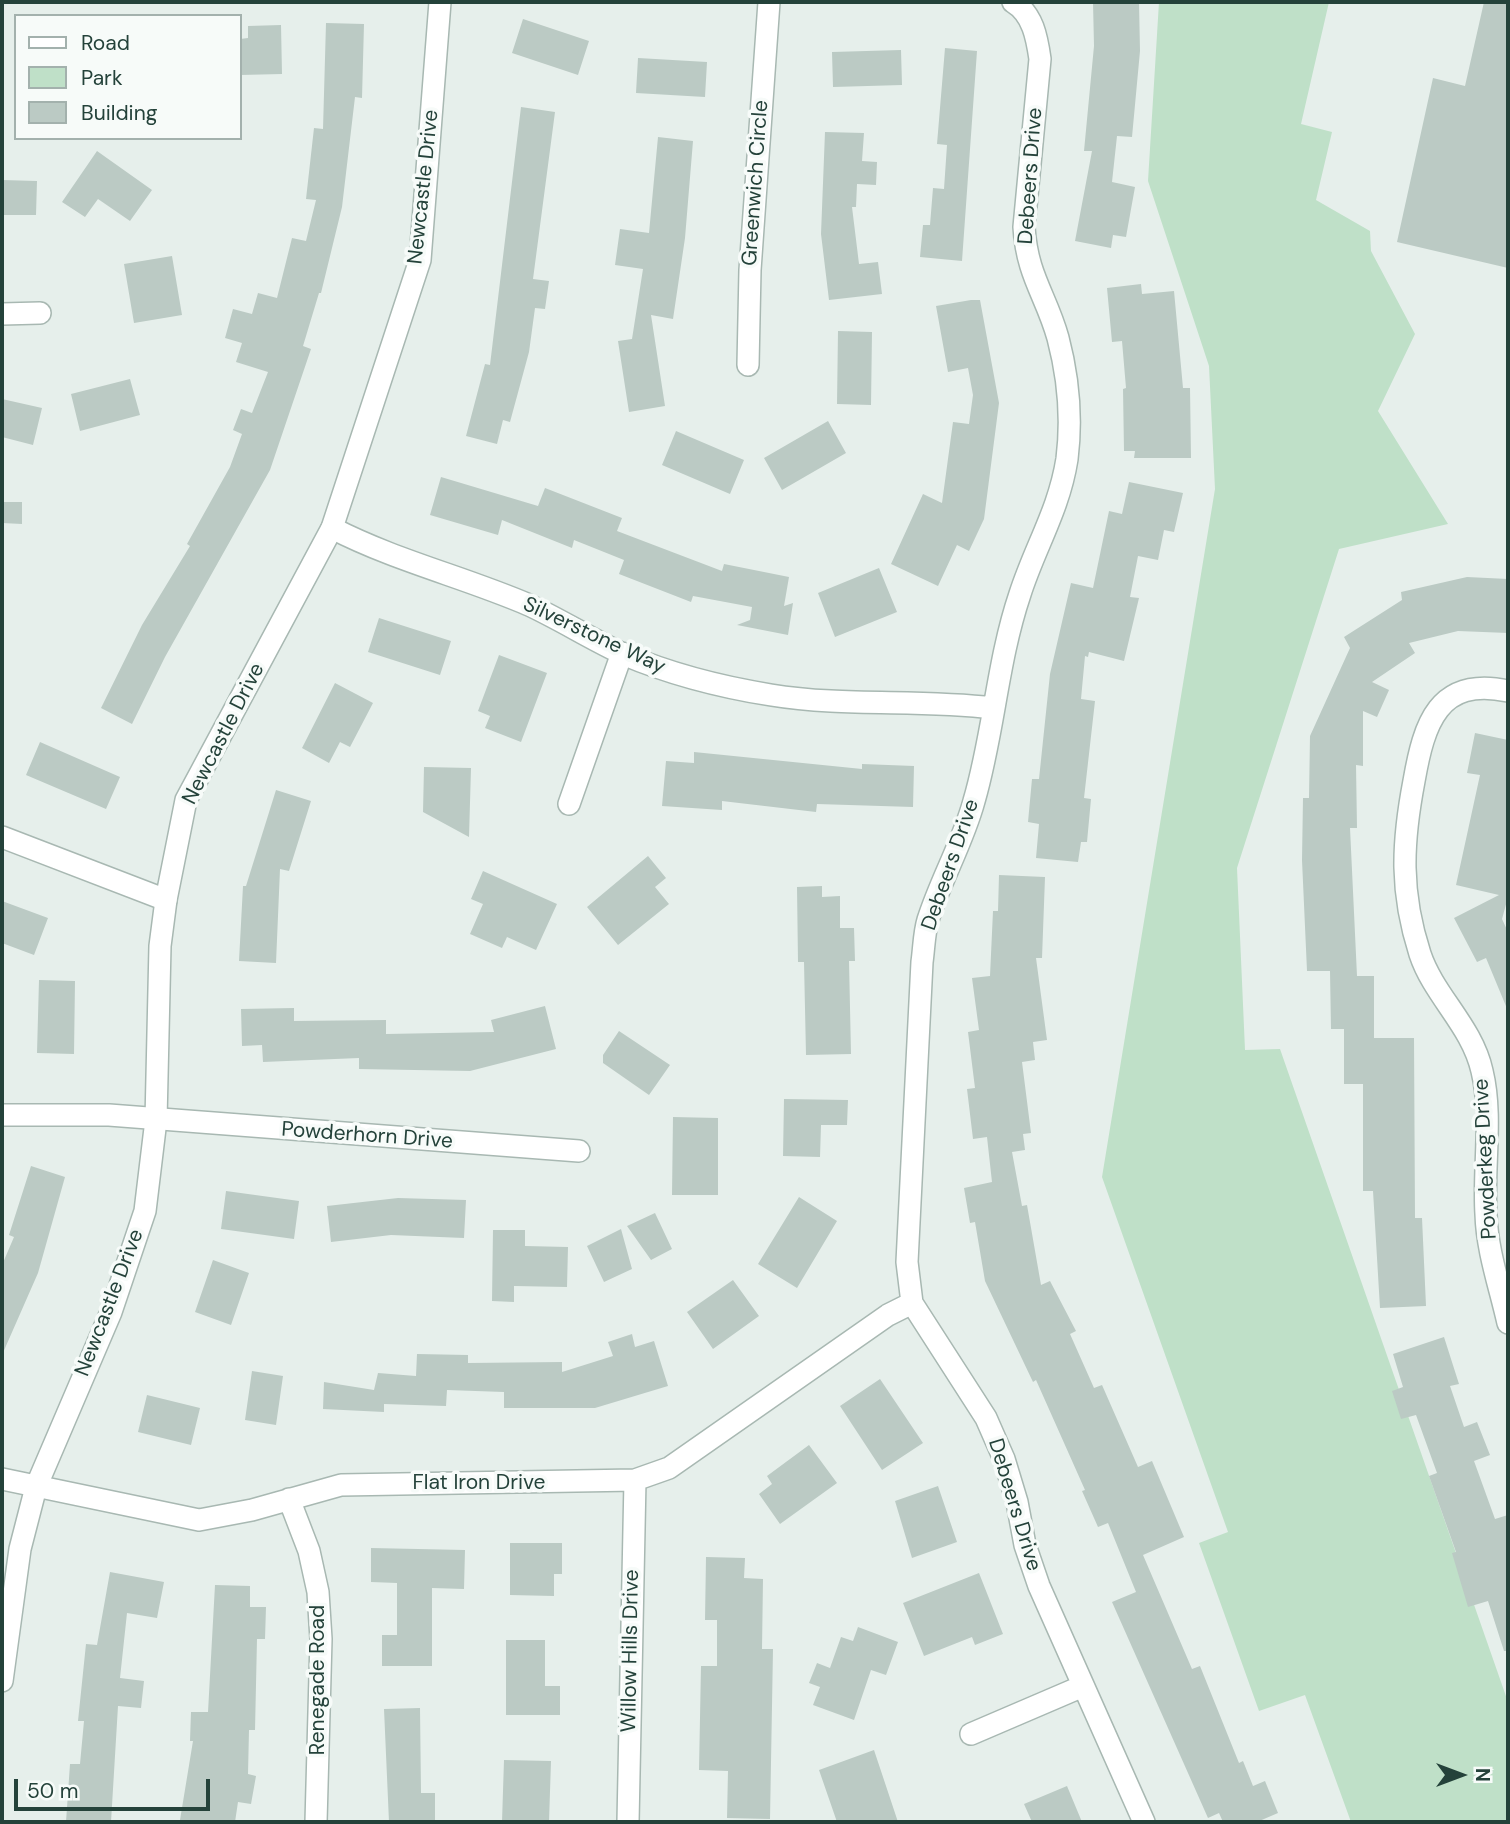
<!DOCTYPE html>
<style>
body{margin:0}
#map{position:relative;width:1510px;height:1824px;overflow:hidden;background:#e6efeb;font-family:"DM Sans",sans-serif}
canvas{display:block}
.frame{position:absolute;inset:0;border:4px solid #24423a;pointer-events:none}
.legend{position:absolute;left:14px;top:14px;width:228px;height:126px;box-sizing:border-box;background:#f7fbf9;border:2px solid #a3b1ad;margin:0;padding:9px 12px;list-style:none;font-size:21px;color:#24423a}
.legend li{display:flex;align-items:center;gap:14px;height:35px}
.legend b{width:35px;border:2px solid #a3b1ad}
.north{position:absolute;left:1426px;top:1740px;width:70px;height:70px;-webkit-text-stroke:5px #f7fbf9;paint-order:stroke;rotate:90deg;font-size:19px;font-weight:700;line-height:28px;text-align:center;color:#24423a}
.north::after{content:'';display:block;margin:auto;width:24px;height:32px;background:#24423a;clip-path:polygon(50% 0,100% 100%,50% 72%,0 100%)}
.scale{position:absolute;left:14px;top:1779px;width:196px;height:32px;box-sizing:border-box;border:4px solid #24423a;border-top:0;padding-left:9px;font-size:21px;line-height:24px;white-space:nowrap;color:#24423a;-webkit-text-stroke:5px #f7fbf9;paint-order:stroke}
</style>
<div id="map">
<canvas width="1510" height="1824"></canvas>
<div class="frame"></div>
<ul class="legend">
<li><b style="height:9px;background:#fff"></b>Road</li>
<li><b style="height:19px;background:#bfe0c8"></b>Park</li>
<li><b style="height:19px;background:#bbcac4"></b>Building</li>
</ul>
<div class="north">N</div>
<div class="scale">50 m</div>
</div>
<script>
const c = document.querySelector('canvas').getContext('2d');
c.lineJoin = 'round';
function paint(path, color) { c.fillStyle = color; c.fill(path, 'evenodd'); }
function strokePath(path, color, width, dash) { c.strokeStyle = color; c.lineWidth = width; c.lineCap = dash ? 'butt' : 'round'; c.setLineDash(dash || []); c.stroke(path); }
function drawText(font, color, halo, rows, align = 'center') {
  c.font = font + ' "DM Sans",sans-serif'; c.lineWidth = 7; c.setLineDash([]); c.textBaseline = 'middle'; c.strokeStyle = halo; c.fillStyle = color; for (const [text, x, y, turn = 0] of rows) {
    c.save(); c.translate(x, y); c.rotate((+turn || 0) * Math.PI / 180); c.textAlign = isNaN(turn) ? turn : align; if (halo) c.strokeText(text, 0, 0); c.fillText(text, 0, 0); c.restore();
  }
}
paint(new Path2D(`
 M 1159,2 L 1329,2 L 1301,124 L 1332,132 L 1316,200 L 1370,231 L 1371,251 L 1415,334 L 1378,411 L 1448,524 L 1339,549 L 1237,868 L 1245,1050 L 1280,1049 L 1508,1702 L 1508,1822 L 1351,1822 L 1305,1695 L 1259,1711 L 1199,1543 L 1228,1532 L 1102,1177 L 1215,489 L 1209,366 L 1148,181 Z`), '#bfe0c8');
paint(new Path2D(`
 M 1093,2 L 1139,2 L 1140,51 L 1132,137 L 1117,136 L 1112,182 L 1135,187 L 1126,237 L 1113,235 L 1111,248 L 1075,241 L 1092,151 L 1084,151 L 1094,46 Z
 M 1484,2 L 1508,2 L 1508,268 L 1397,242 L 1433,78 L 1465,86 Z
 M 523,19 L 589,41 L 578,75 L 512,53 Z
 M 326,23 L 364,24 L 362,98 L 355,97 L 342,207 L 321,293 L 319,293 L 303,346 L 311,349 L 270,470 L 165,657 L 132,724 L 101,708 L 142,625 L 190,546 L 187,544 L 230,467 L 242,434 L 233,430 L 241,409 L 252,413 L 268,372 L 236,362 L 242,343 L 225,338 L 233,309 L 252,314 L 258,293 L 277,298 L 292,238 L 306,241 L 316,200 L 306,199 L 314,128 L 323,129 Z
 M 281,25 L 282,74 L 240,75 L 240,39 L 248,38 L 248,26 Z
 M 945,48 L 977,51 L 962,261 L 920,257 L 923,225 L 930,225 L 933,188 L 944,189 L 947,145 L 937,144 Z
 M 901,50 L 902,85 L 833,87 L 832,52 Z
 M 638,58 L 707,62 L 705,97 L 636,93 Z
 M 521,107 L 555,112 L 533,279 L 549,281 L 545,309 L 535,308 L 529,352 L 510,422 L 503,420 L 497,444 L 466,436 L 485,364 L 490,365 Z
 M 825,132 L 864,133 L 862,161 L 877,162 L 876,185 L 857,184 L 856,207 L 852,207 L 859,264 L 878,262 L 882,294 L 829,300 L 821,234 Z
 M 658,137 L 693,141 L 685,238 L 673,319 L 651,315 L 665,406 L 629,412 L 618,341 L 632,339 L 643,269 L 615,265 L 620,229 L 649,233 Z
 M 97,151 L 152,190 L 130,221 L 98,199 L 85,217 L 62,202 Z
 M 2,180 L 37,181 L 36,215 L 2,215 Z
 M 172,256 L 182,315 L 134,323 L 124,264 Z
 M 1141,284 L 1142,294 L 1174,291 L 1183,388 L 1190,388 L 1191,458 L 1134,458 L 1135,451 L 1124,451 L 1123,389 L 1126,388 L 1122,341 L 1112,342 L 1107,288 Z
 M 971,300 L 980,300 L 999,403 L 984,519 L 969,551 L 957,545 L 938,586 L 891,564 L 923,494 L 942,503 L 953,422 L 969,424 L 973,395 L 968,368 L 948,372 L 936,306 Z
 M 838,331 L 872,332 L 871,405 L 837,404 Z
 M 130,379 L 140,415 L 80,431 L 71,394 Z
 M 2,399 L 42,408 L 33,445 L 2,437 Z
 M 828,421 L 846,453 L 782,490 L 764,458 Z
 M 676,431 L 744,460 L 730,494 L 662,465 Z
 M 441,477 L 538,506 L 545,488 L 622,518 L 617,531 L 722,571 L 724,564 L 789,577 L 784,606 L 793,603 L 788,635 L 737,625 L 750,620 L 752,607 L 693,596 L 691,602 L 619,574 L 624,560 L 574,540 L 572,548 L 502,520 L 498,535 L 430,515 Z
 M 1129,482 L 1183,493 L 1174,532 L 1164,530 L 1158,560 L 1138,556 L 1130,597 L 1139,598 L 1124,661 L 1089,652 L 1088,657 L 1085,656 L 1081,699 L 1095,701 L 1084,798 L 1091,799 L 1087,842 L 1081,842 L 1078,862 L 1036,858 L 1039,824 L 1028,822 L 1032,779 L 1039,779 L 1050,674 L 1071,583 L 1093,588 L 1109,511 L 1122,514 Z
 M 2,502 L 22,502 L 22,524 L 2,523 Z
 M 879,568 L 897,612 L 835,637 L 818,593 Z
 M 1467,577 L 1508,579 L 1508,633 L 1458,631 L 1409,643 L 1415,653 L 1372,682 L 1389,690 L 1377,717 L 1363,711 L 1363,766 L 1356,765 L 1357,828 L 1350,828 L 1357,976 L 1374,976 L 1374,1038 L 1414,1038 L 1415,1218 L 1422,1218 L 1426,1306 L 1380,1308 L 1373,1191 L 1363,1191 L 1363,1084 L 1344,1084 L 1344,1029 L 1331,1029 L 1330,971 L 1307,971 L 1302,860 L 1303,798 L 1309,798 L 1310,736 L 1350,648 L 1344,637 L 1402,600 L 1401,592 Z
 M 379,618 L 451,641 L 440,675 L 368,652 Z
 M 499,655 L 547,673 L 521,742 L 485,728 L 490,716 L 478,711 Z
 M 335,683 L 373,703 L 350,747 L 340,742 L 329,763 L 302,748 Z
 M 1475,733 L 1508,740 L 1508,897 L 1502,919 L 1508,932 L 1508,1011 L 1486,958 L 1477,962 L 1454,918 L 1499,895 L 1456,885 L 1480,775 L 1467,773 Z
 M 40,742 L 120,777 L 106,809 L 26,775 Z
 M 694,752 L 862,769 L 862,764 L 914,766 L 913,807 L 817,804 L 816,812 L 722,801 L 722,810 L 662,806 L 666,761 L 694,763 Z
 M 424,767 L 471,768 L 469,837 L 423,812 Z
 M 276,790 L 311,801 L 289,871 L 280,869 L 276,963 L 239,961 L 243,886 L 246,886 Z
 M 648,856 L 666,878 L 655,887 L 669,904 L 618,945 L 587,907 Z
 M 483,871 L 557,904 L 536,950 L 507,937 L 502,948 L 470,934 L 483,904 L 471,899 Z
 M 999,875 L 1045,877 L 1042,958 L 1036,958 L 1047,1040 L 1033,1042 L 1035,1060 L 1022,1062 L 1031,1133 L 1023,1134 L 1025,1150 L 1012,1152 L 1022,1206 L 1027,1205 L 1041,1285 L 1050,1281 L 1076,1331 L 1070,1334 L 1094,1388 L 1102,1385 L 1138,1467 L 1152,1461 L 1184,1537 L 1143,1555 L 1192,1669 L 1200,1666 L 1239,1763 L 1243,1761 L 1253,1786 L 1265,1781 L 1278,1813 L 1257,1822 L 1223,1822 L 1219,1813 L 1208,1818 L 1112,1602 L 1136,1592 L 1108,1523 L 1098,1527 L 1082,1491 L 1085,1490 L 1036,1380 L 1033,1382 L 985,1281 L 975,1222 L 970,1223 L 964,1188 L 992,1182 L 987,1137 L 973,1139 L 967,1089 L 975,1088 L 968,1032 L 979,1030 L 972,978 L 990,976 L 993,911 L 998,911 Z
 M 822,886 L 822,897 L 840,896 L 840,928 L 854,928 L 855,961 L 849,961 L 851,1054 L 806,1055 L 804,962 L 798,962 L 797,887 Z
 M 2,901 L 48,918 L 34,955 L 2,943 Z
 M 39,980 L 75,981 L 74,1054 L 37,1053 Z
 M 545,1006 L 556,1049 L 470,1071 L 359,1069 L 359,1058 L 263,1062 L 262,1045 L 242,1046 L 241,1009 L 294,1008 L 294,1021 L 386,1020 L 386,1034 L 494,1032 L 491,1020 Z
 M 619,1031 L 670,1065 L 649,1095 L 603,1063 L 603,1055 Z
 M 784,1099 L 848,1100 L 847,1125 L 821,1125 L 820,1157 L 783,1156 Z
 M 673,1117 L 718,1118 L 718,1195 L 672,1195 Z
 M 31,1166 L 65,1177 L 38,1273 L 2,1355 L 2,1265 L 14,1237 L 9,1235 Z
 M 226,1191 L 299,1201 L 294,1239 L 221,1229 Z
 M 799,1197 L 837,1221 L 797,1288 L 758,1264 Z
 M 398,1198 L 466,1200 L 464,1238 L 391,1235 L 331,1242 L 327,1206 Z
 M 655,1213 L 672,1249 L 651,1260 L 627,1226 Z
 M 621,1229 L 632,1269 L 604,1282 L 587,1246 Z
 M 493,1230 L 525,1230 L 525,1246 L 568,1247 L 567,1287 L 514,1286 L 514,1302 L 492,1301 Z
 M 213,1260 L 249,1273 L 231,1325 L 195,1312 Z
 M 733,1280 L 759,1316 L 713,1349 L 687,1312 Z
 M 632,1334 L 635,1347 L 654,1341 L 668,1386 L 595,1408 L 504,1408 L 504,1392 L 447,1390 L 446,1406 L 384,1404 L 384,1412 L 323,1409 L 324,1382 L 374,1390 L 378,1373 L 416,1376 L 417,1354 L 468,1355 L 468,1363 L 562,1362 L 562,1372 L 613,1356 L 608,1342 Z
 M 1444,1337 L 1459,1384 L 1450,1386 L 1464,1427 L 1477,1422 L 1490,1455 L 1474,1461 L 1495,1519 L 1508,1515 L 1508,1651 L 1504,1651 L 1488,1601 L 1468,1607 L 1452,1553 L 1456,1552 L 1429,1476 L 1437,1473 L 1416,1415 L 1401,1419 L 1392,1391 L 1403,1387 L 1393,1354 Z
 M 252,1371 L 283,1376 L 276,1425 L 245,1420 Z
 M 880,1379 L 923,1443 L 882,1470 L 840,1406 Z
 M 147,1395 L 200,1408 L 191,1445 L 138,1432 Z
 M 809,1445 L 837,1483 L 780,1524 L 759,1494 L 772,1484 L 767,1476 Z
 M 938,1486 L 957,1542 L 912,1558 L 895,1501 Z
 M 510,1543 L 562,1543 L 562,1574 L 554,1574 L 554,1596 L 510,1595 Z
 M 371,1548 L 465,1550 L 464,1589 L 432,1588 L 432,1666 L 382,1666 L 382,1635 L 397,1635 L 397,1583 L 371,1582 Z
 M 706,1557 L 745,1558 L 744,1578 L 763,1579 L 762,1649 L 773,1649 L 770,1819 L 727,1818 L 728,1771 L 699,1770 L 701,1666 L 717,1666 L 717,1620 L 705,1620 Z
 M 110,1572 L 164,1582 L 157,1618 L 127,1613 L 120,1678 L 144,1681 L 141,1708 L 118,1706 L 111,1822 L 66,1822 L 70,1764 L 80,1764 L 84,1721 L 78,1721 L 86,1644 L 97,1645 Z
 M 979,1573 L 1003,1634 L 975,1645 L 972,1637 L 924,1656 L 903,1603 Z
 M 215,1585 L 250,1586 L 250,1607 L 266,1607 L 265,1639 L 257,1639 L 255,1730 L 249,1730 L 248,1774 L 256,1776 L 251,1804 L 238,1802 L 235,1822 L 195,1822 L 180,1820 L 193,1741 L 190,1741 L 191,1712 L 208,1712 Z
 M 858,1627 L 898,1642 L 886,1675 L 871,1670 L 854,1720 L 813,1705 L 820,1687 L 809,1683 L 817,1663 L 830,1668 L 841,1637 L 853,1641 Z
 M 506,1640 L 545,1640 L 545,1686 L 560,1686 L 560,1715 L 506,1715 Z
 M 420,1708 L 421,1793 L 435,1793 L 435,1822 L 389,1822 L 384,1709 Z
 M 874,1750 L 898,1822 L 837,1822 L 819,1770 Z
 M 504,1760 L 551,1761 L 549,1822 L 502,1822 Z
 M 1067,1786 L 1082,1822 L 1032,1822 L 1024,1804 Z`), '#bbcac4');
const minor = new Path2D(`
 M 1013,2 C 1033,14 1037,38 1040,59 L 1024,227 C 1027,276 1046,295 1058,338 C 1068,376 1072,419 1067,459 C 1059,510 1035,547 1020,594 C 997,662 994,733 974,801 C 963,842 941,879 928,920 C 924,933 924,948 922,962 L 907,1262 L 912,1303 L 986,1418 L 1004,1459 L 1017,1502 L 1025,1545 L 1039,1586 L 1144,1822
 M 2,314 L 40,313
 M 748,365 L 750,270 L 769,2
 M 332,528 C 396,561 464,577 529,605 C 561,620 591,639 623,654 C 670,674 721,687 771,695 C 844,707 919,699 993,708
 M 1508,691 C 1438,676 1424,724 1414,781 C 1402,844 1400,892 1420,954 C 1434,996 1472,1026 1482,1071 C 1493,1116 1483,1167 1486,1214 C 1487,1251 1500,1287 1508,1323
 M 569,804 L 622,653
 M 2,837 L 166,900
 M 2,1115 L 109,1115 L 579,1151
 M 2,1479 L 199,1520 L 252,1510 L 341,1485 L 635,1480 L 669,1468 L 888,1315 L 912,1303
 M 289,1499 L 309,1551 L 318,1592 L 321,1639 L 316,1822
 M 971,1734 L 1083,1686
 M 628,1822 L 635,1480`);
const tertiary = new Path2D(`
 M 2,1681 L 20,1549 L 36,1487 L 111,1312 L 145,1211 L 156,1120 L 160,946 L 166,900 L 186,800 L 332,528 L 420,260 L 440,2`);
strokePath(minor, '#a8b8b2', 24);
strokePath(tertiary, '#a8b8b2', 24);
strokePath(minor, '#fff', 21);
strokePath(tertiary, '#fff', 21);
drawText('21px', '#24423a', '#f7fbf9', [
 ["Debeers Drive",1031,176,-86],
 ["Greenwich Circle",756,183,-86],
 ["Newcastle Drive",424,187,-84],
 ["Silverstone Way",594,636,25],
 ["Newcastle Drive",224,734,-63],
 ["Debeers Drive",951,865,-71],
 ["Powderhorn Drive",367,1136,4],
 ["Powderkeg Drive",1486,1159,-93],
 ["Newcastle Drive",110,1303,-69],
 ["Flat Iron Drive",479,1483],
 ["Debeers Drive",1014,1505,73],
 ["Willow Hills Drive",631,1651,-89],
 ["Renegade Road",318,1680,-90]
]);
</script>
